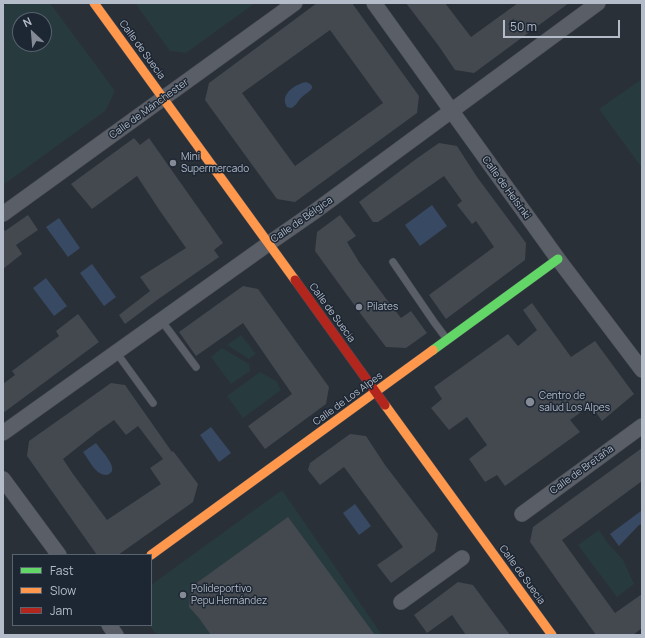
<!DOCTYPE html>
<meta charset="utf-8">
<style>
body{margin:0}
#map{position:relative;width:645px;height:638px;overflow:hidden;background:#2a3038;font-family:Manrope,sans-serif}
canvas{display:block}
.frame{position:absolute;inset:0;border:4px solid #b4bcc9;pointer-events:none}
.legend{position:absolute;left:12px;top:554px;width:140px;height:72px;box-sizing:border-box;background:#1d2633;border:1px solid #59626f;margin:0;padding:5px 7px;list-style:none;font-size:12px;color:#b4bcc9}
.legend li{display:flex;align-items:center;gap:8px;height:20px}
.legend b{width:20px;border:1px solid #59626f}
.north{position:absolute;left:12px;top:12px;width:40px;height:40px;box-sizing:border-box;background:#1d2633;border:1px solid #59626f;border-radius:50%;rotate:334deg;font-size:11px;font-weight:700;line-height:16px;text-align:center;color:#b4bcc9}
.north::after{content:'';display:block;margin:auto;width:14px;height:18px;background:#848b96;clip-path:polygon(50% 0,100% 100%,50% 72%,0 100%)}
.scale{position:absolute;left:503px;top:20px;width:117px;height:18px;box-sizing:border-box;border:2px solid #b4bcc9;border-top:0;padding-left:5px;font-size:12px;line-height:14px;white-space:nowrap;color:#b4bcc9;-webkit-text-stroke:3px #1d2633;paint-order:stroke}
</style>
<div id="map">
<canvas width="645" height="638"></canvas>
<div class="frame"></div>
<ul class="legend">
<li><b style="height:5px;background:#63d668"></b>Fast</li>
<li><b style="height:5px;background:#ff974d"></b>Slow</li>
<li><b style="height:5px;background:#b3261e"></b>Jam</li>
</ul>
<div class="north">N</div>
<div class="scale">50 m</div>
</div>
<script>
const c = document.querySelector('canvas').getContext('2d');
c.lineJoin = 'round';
function paint(path, color) { c.fillStyle = color; c.fill(path, 'evenodd'); }
function strokePath(path, color, width, dash) { c.strokeStyle = color; c.lineWidth = width; c.lineCap = dash ? 'butt' : 'round'; c.setLineDash(dash || []); c.stroke(path); }
function drawText(font, color, halo, rows, align = 'center') {
  c.font = font + ' Manrope,sans-serif'; c.lineWidth = 3; c.setLineDash([]); c.textBaseline = 'middle'; c.strokeStyle = halo; c.fillStyle = color; for (const [text, x, y, turn = 0] of rows) {
    c.save(); c.translate(x, y); c.rotate((+turn || 0) * Math.PI / 180); c.textAlign = isNaN(turn) ? turn : align; if (halo) c.strokeText(text, 0, 0); c.fillText(text, 0, 0); c.restore();
  }
}
paint(new Path2D(`
 M 8,3 L 50,3 L 115,91 L 105,111 L 3,185 L 3,6 ZM 20,20 L 44,20 L 44,44 L 20,44 Z
 M 135,3 L 255,3 L 186,53 L 170,51 Z
 M 642,79 L 642,168 L 599,109 Z
 M 241,335 L 256,354 L 249,359 L 227,345 Z
 M 222,348 L 249,364 L 250,371 L 231,384 L 211,357 Z
 M 260,372 L 276,381 L 281,390 L 243,418 L 227,396 Z
 M 282,490 L 382,635 L 157,635 L 149,625 L 151,625 L 151,585 Z
 M 599,530 L 606,541 L 623,560 L 634,584 L 617,597 L 578,545 Z`), '#273a3e');
paint(new Path2D(`
 M 306,82 C 320,87 306,93 302,97 C 298,100 297,105 293,107 C 291,109 289,107 287,107 C 279,94 296,84 306,82 Z
 M 432,205 L 447,226 L 420,246 L 405,225 Z
 M 59,218 L 80,248 L 68,257 L 46,227 Z
 M 92,264 L 116,297 L 104,306 L 80,273 Z
 M 46,278 L 67,306 L 54,316 L 33,288 Z
 M 211,427 L 231,453 L 219,462 L 200,435 Z
 M 96,443 C 100,449 115,464 112,471 C 111,473 109,474 107,475 C 95,475 90,461 83,452 Z
 M 355,504 L 371,526 L 359,535 L 343,513 Z
 M 641,511 L 642,524 L 639,525 L 619,546 L 610,534 Z`), '#384963');
paint(new Path2D(`
 M 317,3 L 352,3 L 419,96 L 417,113 L 295,202 L 277,199 L 205,100 L 209,83 ZM 330,30 L 383,103 L 295,166 L 242,93 Z
 M 406,3 L 445,3 L 471,37 L 518,3 L 569,3 L 474,73 L 455,70 L 438,45 Z
 M 134,138 L 140,145 L 149,138 L 223,243 L 214,250 L 219,257 L 157,300 L 125,324 L 119,315 L 150,291 L 140,277 L 186,248 L 160,211 L 137,176 L 92,209 L 71,184 Z
 M 439,143 L 457,146 L 477,177 L 526,243 L 525,260 L 446,319 L 429,295 L 494,247 L 476,221 L 472,224 L 457,205 L 462,201 L 444,176 L 378,222 L 373,222 L 359,202 L 416,159 Z
 M 28,215 L 38,230 L 16,245 L 22,254 L 3,269 L 3,228 L 5,231 Z
 M 340,215 L 356,236 L 347,242 L 359,262 L 387,300 L 401,318 L 411,311 L 427,333 L 406,348 L 386,347 L 363,317 L 315,251 L 317,232 Z
 M 243,286 L 258,289 L 329,387 L 326,404 L 265,449 L 248,426 L 292,394 L 243,323 L 196,356 L 179,332 Z
 M 532,303 L 571,357 L 595,341 L 634,394 L 602,421 L 591,405 L 570,420 L 580,432 L 505,486 L 497,475 L 485,482 L 469,459 L 487,445 L 467,417 L 449,430 L 431,408 L 442,399 L 434,387 L 508,334 L 518,346 L 537,330 L 523,310 Z
 M 78,314 L 99,342 L 3,413 L 3,384 L 15,375 L 12,371 L 59,336 L 56,331 Z
 M 111,383 L 125,385 L 172,452 L 173,451 L 198,484 L 193,502 L 118,555 L 97,555 L 27,456 L 29,441 ZM 114,420 L 126,435 L 138,426 L 163,459 L 150,468 L 161,484 L 107,520 L 73,474 L 63,459 L 97,432 Z
 M 350,434 L 366,436 L 385,465 L 438,534 L 435,551 L 391,583 L 377,565 L 403,547 L 389,528 L 344,467 L 320,485 L 308,470 L 310,463 Z
 M 642,448 L 642,481 L 562,540 L 615,613 L 642,594 L 642,628 L 633,635 L 596,635 L 530,542 L 533,527 Z
 M 288,517 L 375,635 L 211,635 L 199,618 L 189,607 L 191,587 Z
 M 458,582 L 473,585 L 510,635 L 466,635 L 452,615 L 427,633 L 414,615 Z`), '#444950');
const lane = new Path2D(`
 M 393,262 L 434,322 L 446,338
 M 161,320 L 196,367
 M 116,352 L 153,403`);
const street = new Path2D(`
 M 374,3 L 558,259 L 642,370
 M 3,214 L 295,3
 M 3,433 L 268,244 L 314,212 L 598,3
 M 3,479 L 59,555
 M 522,514 L 642,426
 M 401,602 L 462,558
 M 109,625 L 116,635`);
const fast = new Path2D(`
 M 433,350 L 558,259`);
const slow = new Path2D(`
 M 94,3 L 295,280
 M 385,405 L 552,635
 M 151,555 L 433,350`);
const jam = new Path2D(`
 M 295,280 L 385,405`);
strokePath(lane, '#484c53', 8);
strokePath(street, '#484c53', 16);
strokePath(fast, '#484c53', 10);
strokePath(slow, '#484c53', 10);
strokePath(jam, '#484c53', 10);
strokePath(lane, '#5a5e66', 7);
strokePath(street, '#5a5e66', 15);
strokePath(fast, '#63d668', 9);
strokePath(slow, '#ff974d', 9);
strokePath(jam, '#b3261e', 9);
for (const [x, y, r, color] of [
 [173,163,4,"#848b96"],
 [359,307,4,"#848b96"],
 [530,402,5,"#848b96"],
 [183,595,4,"#848b96"]
]) { const dot = new Path2D(); dot.arc(x, y, r, 0, 2 * Math.PI); c.fillStyle = color; c.fill(dot); strokePath(dot, '#1d2633', 1.5); }
drawText('10px', '#b4bcc9', '#1d2633', [
 ["Calle de Suecia",142,50,54],
 ["Calle de Mánchester",149,109,-36],
 ["Calle de Helsinki",506,188,54],
 ["Calle de Bélgica",302,220,-35],
 ["Calle de Suecia",332,313,54],
 ["Calle de Los Alpes",348,399,-36],
 ["Calle de Bretaña",582,470,-36],
 ["Calle de Suecia",522,575,54]
]);
drawText('10px', '#b4bcc9', '#1d2633', [
 ["Mini",181,157],
 ["Supermercado",181,169],
 ["Pilates",367,307],
 ["Centro de",539,396],
 ["salud Los Alpes",539,408],
 ["Polideportivo",191,589],
 ["Pepu Hernández",191,601]
], 'left');
</script>
